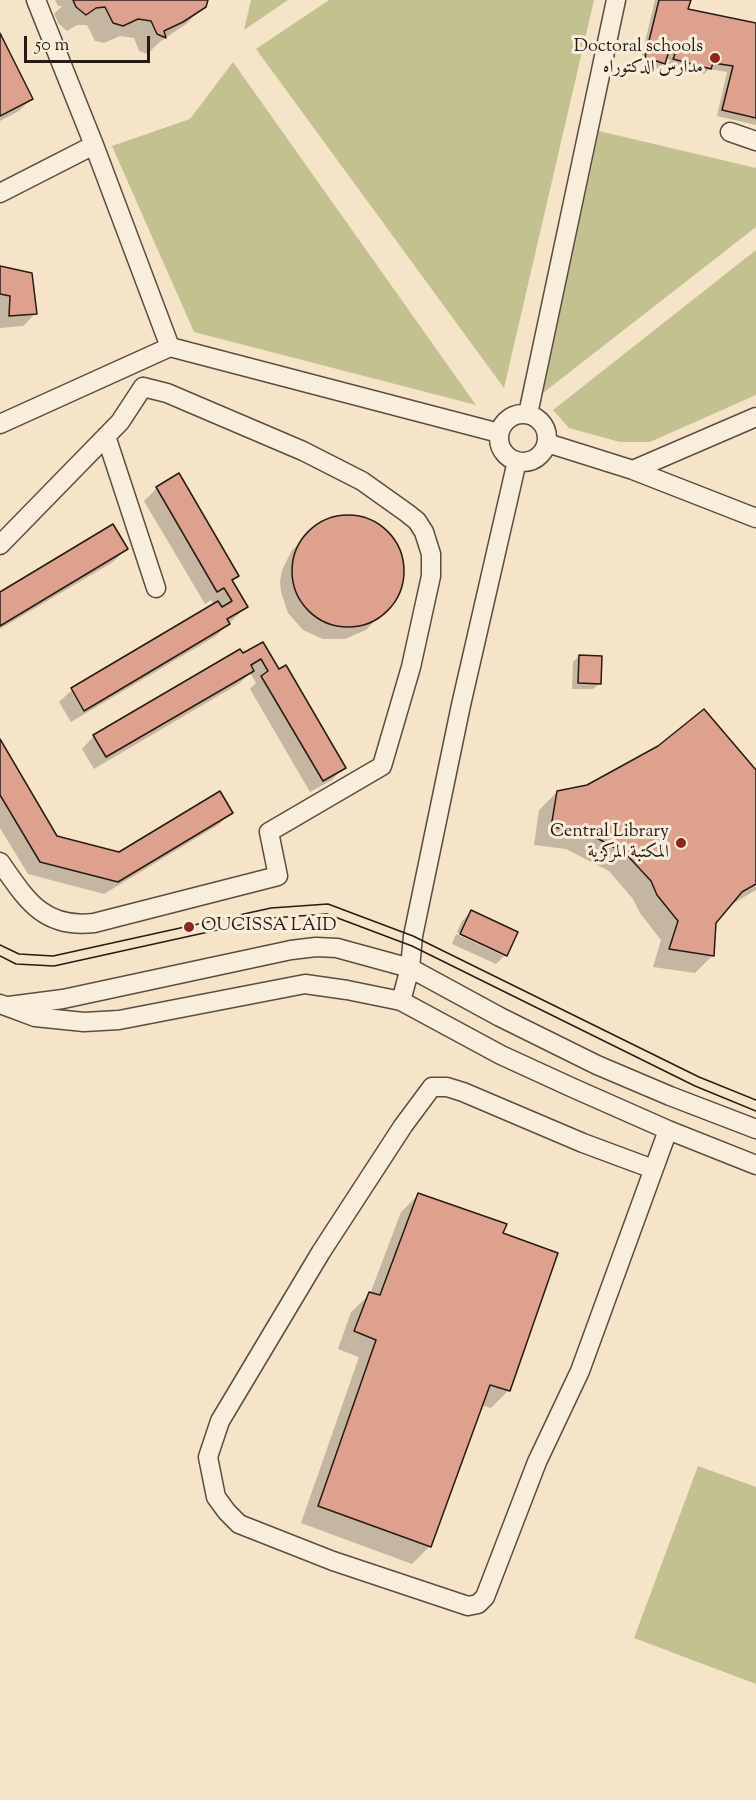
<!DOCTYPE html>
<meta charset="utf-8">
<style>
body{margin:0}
#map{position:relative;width:756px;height:1800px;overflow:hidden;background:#f6e4c8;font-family:"Sorts Mill Goudy",serif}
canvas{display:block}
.scale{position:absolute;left:24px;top:36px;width:126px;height:27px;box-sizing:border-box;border:3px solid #261b15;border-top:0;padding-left:8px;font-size:18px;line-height:21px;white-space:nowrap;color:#261b15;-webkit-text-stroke:4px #f9eddb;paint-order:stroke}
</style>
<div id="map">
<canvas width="756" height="1800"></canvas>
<div class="scale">50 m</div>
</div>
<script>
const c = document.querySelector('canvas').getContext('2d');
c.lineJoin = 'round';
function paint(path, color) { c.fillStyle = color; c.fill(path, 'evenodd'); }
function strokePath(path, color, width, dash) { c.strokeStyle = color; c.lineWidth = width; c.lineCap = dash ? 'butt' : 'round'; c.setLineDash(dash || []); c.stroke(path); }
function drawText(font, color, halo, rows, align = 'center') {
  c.font = font + ' "Sorts Mill Goudy",Amiri,serif'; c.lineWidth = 6; c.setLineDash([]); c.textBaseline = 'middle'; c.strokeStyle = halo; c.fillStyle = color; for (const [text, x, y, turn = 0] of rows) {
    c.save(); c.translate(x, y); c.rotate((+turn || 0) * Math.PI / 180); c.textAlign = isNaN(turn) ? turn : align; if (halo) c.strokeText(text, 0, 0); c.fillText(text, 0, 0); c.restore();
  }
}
paint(new Path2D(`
 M 251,0 L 288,0 L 244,30 Z
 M 329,0 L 594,0 L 504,388 L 256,49 Z
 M 233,62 L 476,405 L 194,332 L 112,146 L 190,119 Z
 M 599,131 L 756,168 L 756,227 L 543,393 Z
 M 756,250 L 756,395 L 650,442 L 620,442 L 569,428 L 553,410 Z
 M 698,1466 L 756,1487 L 756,1684 L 634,1638 Z`), '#c4c190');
paint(new Path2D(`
 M 55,0 L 206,0 L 204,6 L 186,24 L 161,41 L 147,54 L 139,51 L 134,38 L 120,36 L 104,43 L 95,41 L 87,25 L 77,25 L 67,31 L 59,24 L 54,14 L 62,6 L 58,6 Z
 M 655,0 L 689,0 L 686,10 L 756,24 L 756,125 L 717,116 L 727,72 L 709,69 L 704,74 L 668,65 L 670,60 L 665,58 L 664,63 L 658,69 L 640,63 Z
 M 0,36 L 31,99 L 19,111 L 0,121 Z
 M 0,268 L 35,314 L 23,326 L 0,328 Z
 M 178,475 L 237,576 L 231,582 L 246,607 L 216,636 L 71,722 L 59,702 L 72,690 L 214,605 L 211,600 L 205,604 L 144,501 L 157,488 Z
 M 344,516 L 366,519 L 385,530 L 398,548 L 402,558 L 402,581 L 394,601 L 366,630 L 345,639 L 323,639 L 303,630 L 288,613 L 281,592 L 280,581 L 282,570 L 292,550 L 323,523 Z
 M 126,549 L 113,562 L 0,629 L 0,594 Z
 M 263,644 L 279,671 L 344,767 L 332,780 L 310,792 L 250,689 L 256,683 L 250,673 L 240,683 L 94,769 L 82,749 L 94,736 Z
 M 579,656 L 600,683 L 593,689 L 572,689 L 573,662 Z
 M 0,742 L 56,837 L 119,853 L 231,813 L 218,825 L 104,894 L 28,874 L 0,828 Z
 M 756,771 L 756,890 L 729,906 L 715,923 L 713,955 L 695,973 L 653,967 L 661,940 L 640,913 L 633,899 L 609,871 L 566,849 L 534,845 L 539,810 L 557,792 Z
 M 471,912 L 505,955 L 496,964 L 452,944 L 456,934 L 504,956 L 504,953 L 457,932 L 462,921 Z
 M 419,1194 L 501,1234 L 509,1390 L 491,1408 L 481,1405 L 430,1546 L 412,1564 L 301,1523 L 359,1357 L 338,1349 L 351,1312 L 370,1294 L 401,1212 Z`), '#0003');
const building = new Path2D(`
 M 73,0 L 208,0 L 206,7 L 183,22 L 164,31 L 166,38 L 157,34 L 151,21 L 138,19 L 123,26 L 113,23 L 105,7 L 96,8 L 86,15 L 76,7 Z
 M 659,0 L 691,0 L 688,9 L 756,23 L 756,118 L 722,110 L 733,66 L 713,63 L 711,69 L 673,59 L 675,54 L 669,51 L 665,64 L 645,57 Z
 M 0,33 L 33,99 L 0,116 Z
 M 0,266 L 32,273 L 37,314 L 9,316 L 10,296 L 0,294 Z
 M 179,473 L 239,576 L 232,580 L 248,607 L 227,619 L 230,624 L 84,711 L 71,688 L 218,601 L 222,607 L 232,601 L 224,588 L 217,592 L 156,487 Z
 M292 571a56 56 0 1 1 112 0a56 56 0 1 1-112 0Z
 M 113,524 L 128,549 L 0,626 L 0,592 Z
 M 263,642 L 279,669 L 286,665 L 346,768 L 323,781 L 261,676 L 268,671 L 261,659 L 251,665 L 254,671 L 106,757 L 93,735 L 240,649 L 243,653 Z
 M 579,655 L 602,656 L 601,684 L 578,683 Z
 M 704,709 L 756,770 L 756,884 L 742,892 L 716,923 L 714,956 L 669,949 L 678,921 L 657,895 L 651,881 L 626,854 L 584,831 L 551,827 L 557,791 L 587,785 L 658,746 Z
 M 0,739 L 57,836 L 119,852 L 220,791 L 233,813 L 118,882 L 40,862 L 0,795 Z
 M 471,910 L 518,932 L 507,956 L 460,934 Z
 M 418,1193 L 507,1224 L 503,1233 L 558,1253 L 510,1391 L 490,1385 L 431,1547 L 318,1506 L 376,1340 L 354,1331 L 369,1292 L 380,1295 Z`);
paint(building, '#dda18e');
strokePath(building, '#261b15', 1.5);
const minor = new Path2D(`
 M 730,132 L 756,141
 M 0,193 L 94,145
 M 170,347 L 499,433
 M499 438a24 24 0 1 1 48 0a24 24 0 1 1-48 0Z
 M 528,414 L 616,0
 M 0,424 L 170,347 L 94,145 L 36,0
 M 106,436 L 156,588
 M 547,443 L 633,470 L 756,518
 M 633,470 L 756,417
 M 0,545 L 120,422 L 143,387
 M 0,862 C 26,899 43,929 94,923 L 278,876 L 269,832 L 382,766 L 411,667 L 431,576 L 431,554 L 424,532 L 417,521 L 407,513 L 362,481 L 303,451 L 167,393 L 143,387
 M 401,1001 L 410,968 L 413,936 L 461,705 L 517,461
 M 0,1004 L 35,1017 L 84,1022 L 119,1020 L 305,984 L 347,990 L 401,1001 L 501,1055 L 573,1088 L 668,1130 L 756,1165
 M 9,1006 L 63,999 L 291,950 L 316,947 L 337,948 L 410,968 L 500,1017 L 597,1065 L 670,1096 L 756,1129
 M 653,1169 L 583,1143 L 463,1092 L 447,1087 L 432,1087 L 403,1126 L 321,1252 L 220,1421 L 208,1457 L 216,1497 L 227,1512 L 239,1524 L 333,1561 L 468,1606 L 478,1604 L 485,1597 L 537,1462 L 580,1371 L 668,1130`);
strokePath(minor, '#5a4d42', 21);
strokePath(minor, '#f9eddb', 18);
strokePath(new Path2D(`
 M 0,945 L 19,954 L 53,956 L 271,908 L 328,904 L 413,936 L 699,1077 L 756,1100
 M 0,956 L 16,964 L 54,966 L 272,918 L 327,914 L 412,946 L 695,1086 L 756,1111`), '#261b15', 1.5);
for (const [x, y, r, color] of [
 [715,58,6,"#8f2418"],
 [681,843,6,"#8f2418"],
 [189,927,6,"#8f2418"]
]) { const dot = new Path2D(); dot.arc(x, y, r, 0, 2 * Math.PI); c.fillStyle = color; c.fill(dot); strokePath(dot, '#f9eddb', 2); }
drawText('18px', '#261b15', '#f9eddb', [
 ["Doctoral schools",703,48],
 ["مدارس الدكتوراه",703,69],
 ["Central Library",669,833],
 ["المكتبة المركزية",669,854],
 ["OUCISSA LAID",201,927,"left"]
], 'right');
</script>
